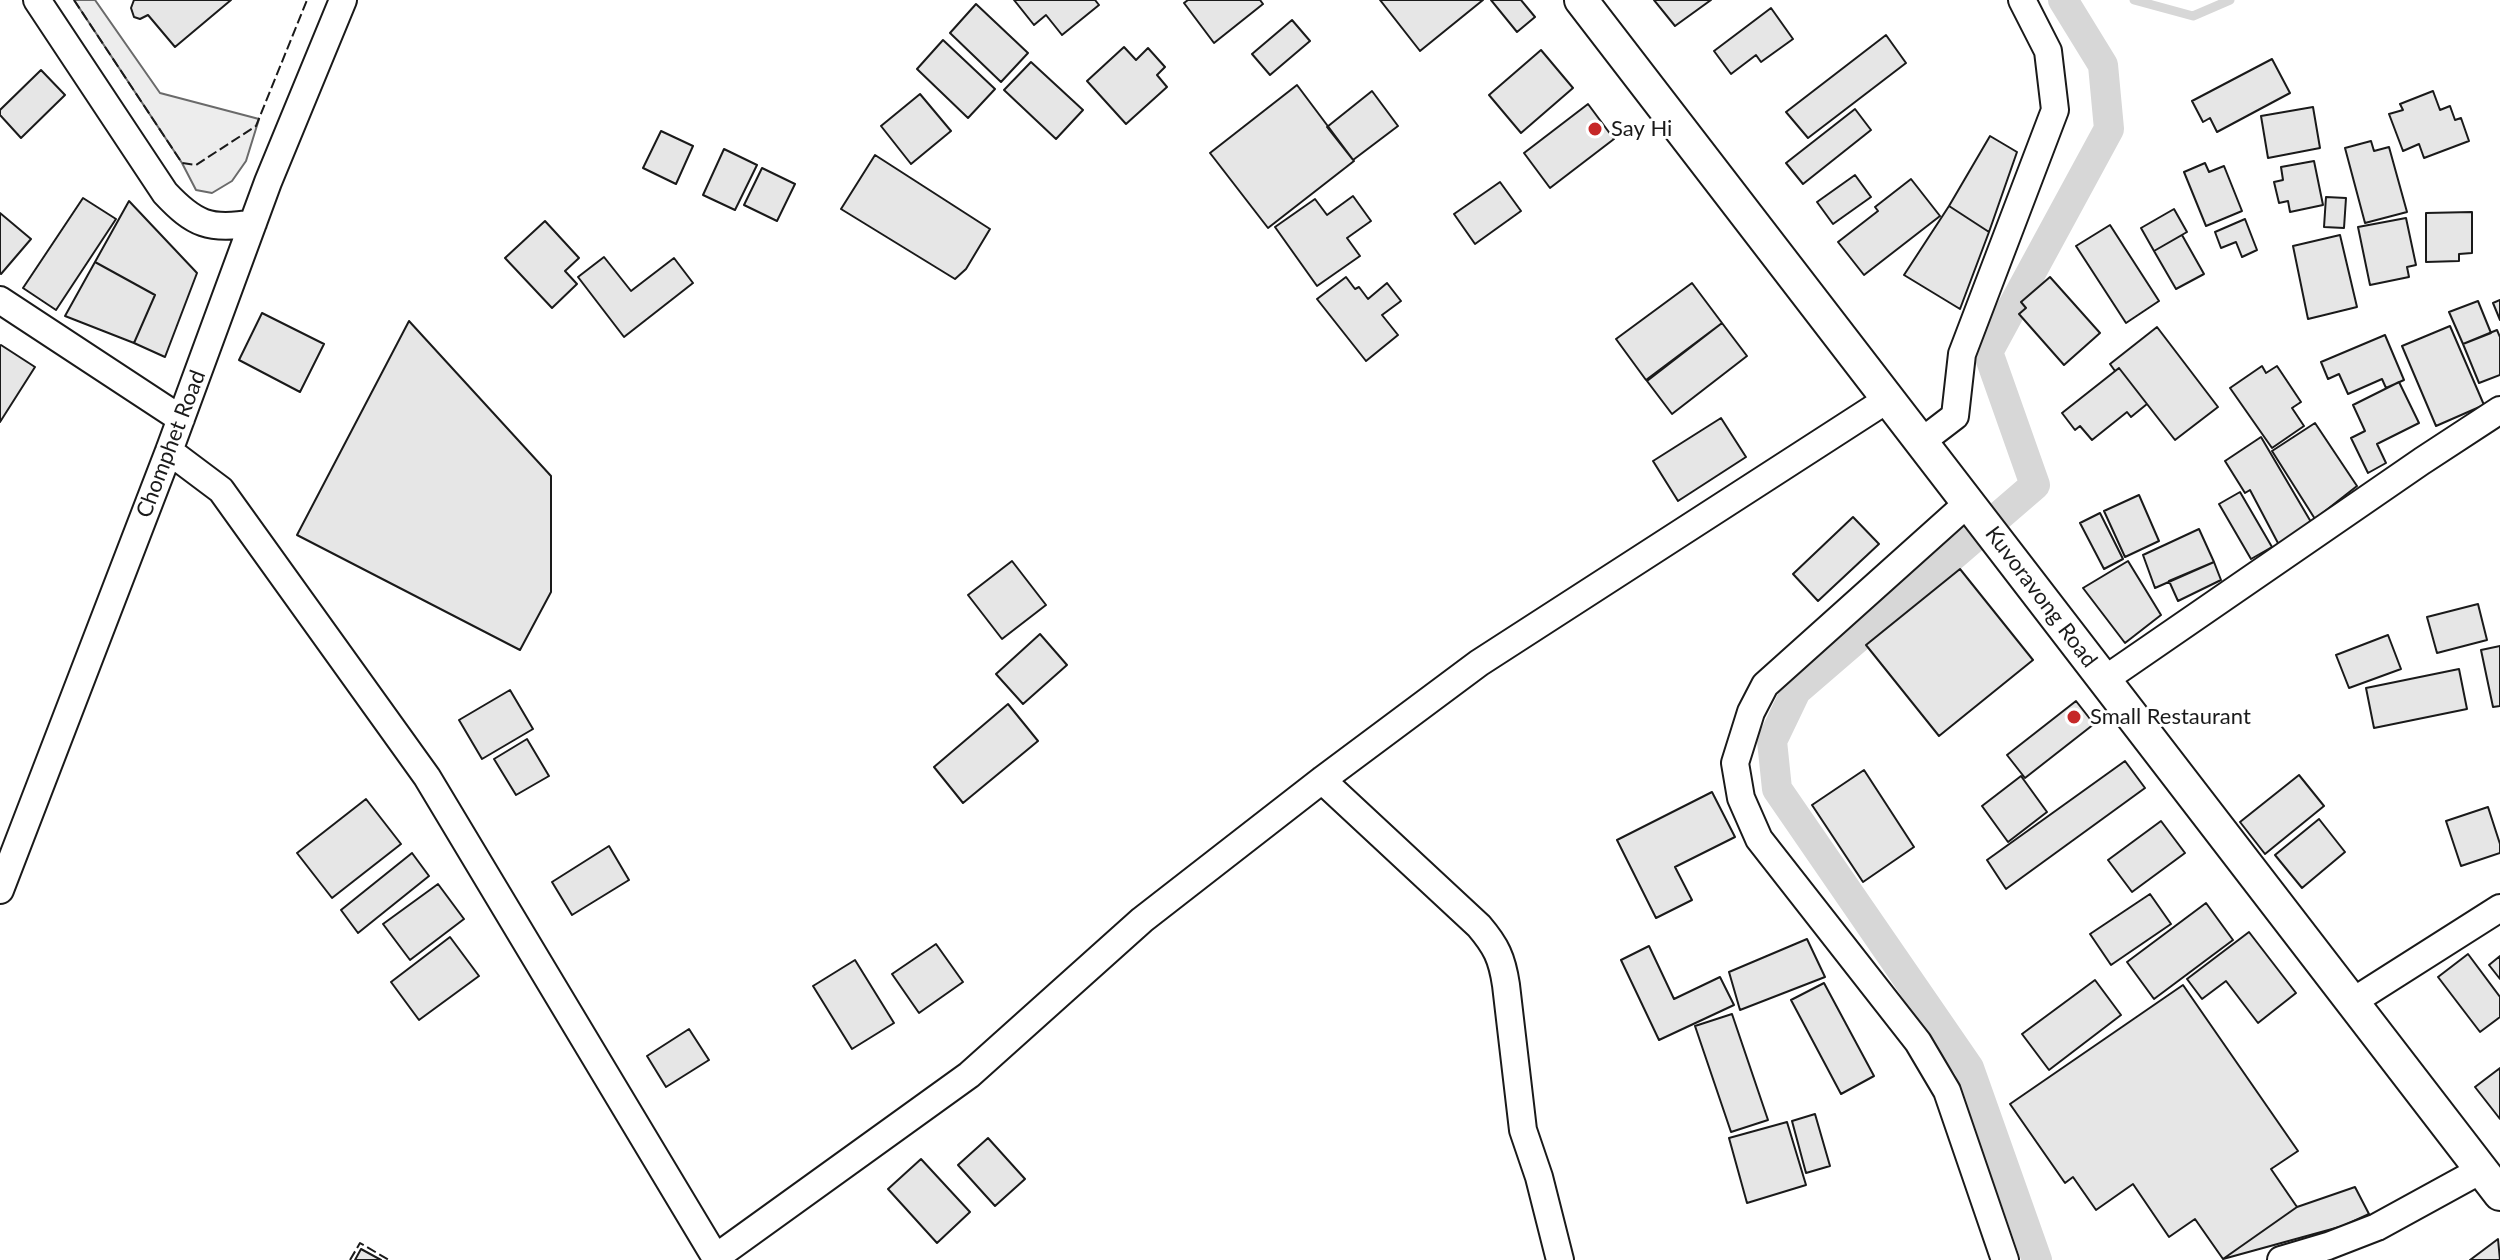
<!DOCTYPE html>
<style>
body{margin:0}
canvas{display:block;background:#fff}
</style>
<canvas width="2500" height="1260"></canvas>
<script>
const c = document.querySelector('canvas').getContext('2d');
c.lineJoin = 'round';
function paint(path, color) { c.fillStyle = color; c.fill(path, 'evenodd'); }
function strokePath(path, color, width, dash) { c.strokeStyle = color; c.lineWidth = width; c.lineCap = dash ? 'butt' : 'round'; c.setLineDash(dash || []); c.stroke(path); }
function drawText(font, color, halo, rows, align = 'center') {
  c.font = font + ' Lato,sans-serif'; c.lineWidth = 6; c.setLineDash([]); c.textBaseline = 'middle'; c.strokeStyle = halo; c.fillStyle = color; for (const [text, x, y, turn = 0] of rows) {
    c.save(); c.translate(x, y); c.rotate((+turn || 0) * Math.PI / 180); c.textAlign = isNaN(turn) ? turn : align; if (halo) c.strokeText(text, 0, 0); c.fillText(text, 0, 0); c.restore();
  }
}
const built = new Path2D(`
 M 74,0 L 95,0 L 160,93 L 259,119 L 246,161 L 232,181 L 212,193 L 196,190 L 182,163 Z`);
paint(built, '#ededed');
strokePath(built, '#6a6a6a', 2);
strokePath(new Path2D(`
 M 2134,0 L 2193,16 L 2230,0`), '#d7d7d7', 9);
strokePath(new Path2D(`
 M 2037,1260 L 1969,1068 L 1777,789 L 1772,741 L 1796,691 L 2035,485 L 1988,352 L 2109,129 L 2103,65 L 2063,0`), '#d7d7d7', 30);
const building = new Path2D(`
 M 134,0 L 231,0 L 175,47 L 148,15 L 140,19 L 134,17 L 131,8 Z
 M 1014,0 L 1095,0 L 1099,5 L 1062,35 L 1046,15 L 1034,25 Z
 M 1188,0 L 1260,0 L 1263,4 L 1214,43 L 1184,3 Z
 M 1380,0 L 1483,0 L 1420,51 Z
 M 1491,0 L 1521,0 L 1535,17 L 1517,32 Z
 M 1654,0 L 1711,0 L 1675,26 Z
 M 976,4 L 1028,53 L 1001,82 L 950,33 Z
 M 1771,8 L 1793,39 L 1761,62 L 1756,55 L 1731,74 L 1714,51 Z
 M 1292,20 L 1310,41 L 1270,75 L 1252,54 Z
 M 1886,35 L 1906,63 L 1808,138 L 1786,112 Z
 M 943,40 L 995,89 L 968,118 L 917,69 Z
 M 1124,47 L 1136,60 L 1148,48 L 1165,67 L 1157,75 L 1167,87 L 1126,124 L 1087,81 Z
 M 1541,50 L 1573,88 L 1521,133 L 1489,95 Z
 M 2272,59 L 2290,93 L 2217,132 L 2210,118 L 2203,122 L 2192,101 Z
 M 1031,62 L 1083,110 L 1056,139 L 1004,90 Z
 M 41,70 L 65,95 L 21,138 L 0,115 L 0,110 Z
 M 1297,85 L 1354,161 L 1268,228 L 1210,153 Z
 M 1372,91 L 1398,126 L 1353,160 L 1327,127 Z
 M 2433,91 L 2440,110 L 2450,106 L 2455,120 L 2461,118 L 2469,141 L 2424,158 L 2419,144 L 2403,151 L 2389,114 L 2403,110 L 2400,104 Z
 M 920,94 L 951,131 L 911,164 L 881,126 Z
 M 1588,104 L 1614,139 L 1550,188 L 1524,153 Z
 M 2313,107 L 2320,148 L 2268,158 L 2261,116 Z
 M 1855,109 L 1871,130 L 1803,184 L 1786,163 Z
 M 661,131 L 693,146 L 676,184 L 643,168 Z
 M 1990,136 L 2017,152 L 1989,232 L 1949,206 Z
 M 2371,141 L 2374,151 L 2389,147 L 2407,212 L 2365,223 L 2345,148 Z
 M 724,149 L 757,165 L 735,210 L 703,195 Z
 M 875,155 L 990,229 L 966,269 L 955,279 L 841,209 Z
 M 2314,161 L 2323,205 L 2290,212 L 2288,201 L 2279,203 L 2274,182 L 2283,180 L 2281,167 Z
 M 2205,163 L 2209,172 L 2224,166 L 2242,211 L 2206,226 L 2184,172 Z
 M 762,168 L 795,184 L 777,221 L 744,205 Z
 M 1855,175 L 1871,197 L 1833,224 L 1817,202 Z
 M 1911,179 L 1940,216 L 1864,275 L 1838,242 L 1878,211 L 1875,207 Z
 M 1500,182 L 1521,211 L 1475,244 L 1454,214 Z
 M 1353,196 L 1371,221 L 1347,238 L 1360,256 L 1317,286 L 1275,227 L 1315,199 L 1327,215 Z
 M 2326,197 L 2346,198 L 2344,228 L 2324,227 Z
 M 83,198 L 116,219 L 56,310 L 23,288 Z
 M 129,201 L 197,273 L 165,357 L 134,343 L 155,295 L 95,262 Z
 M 1949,206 L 1989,232 L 1960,309 L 1904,275 Z
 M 2174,209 L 2187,232 L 2154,251 L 2141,228 Z
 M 2472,212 L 2472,253 L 2459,254 L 2459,261 L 2426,262 L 2426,213 Z
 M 0,213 L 31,239 L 1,274 L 0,273 Z
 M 2406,218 L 2416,265 L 2407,267 L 2409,277 L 2370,285 L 2358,227 Z
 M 2245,219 L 2257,250 L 2242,257 L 2236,242 L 2221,248 L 2215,232 Z
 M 545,221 L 579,258 L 565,271 L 577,284 L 552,308 L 505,258 Z
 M 2110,225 L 2159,301 L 2126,323 L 2076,246 Z
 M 2182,235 L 2204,274 L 2176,289 L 2154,251 Z
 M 2340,235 L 2357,307 L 2308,319 L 2293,246 Z
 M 604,257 L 631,291 L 674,258 L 693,283 L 624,337 L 578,277 Z
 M 95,262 L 155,295 L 134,343 L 65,316 Z
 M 1346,277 L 1355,289 L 1359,287 L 1368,299 L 1387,283 L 1401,301 L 1382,315 L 1398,335 L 1366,361 L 1317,299 Z
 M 2050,277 L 2100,333 L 2064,365 L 2019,314 L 2026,308 L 2021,302 Z
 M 1692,283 L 1722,323 L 1646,380 L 1616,339 Z
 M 2500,300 L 2500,320 L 2493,303 Z
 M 2478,301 L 2491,333 L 2463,344 L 2449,312 Z
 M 262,313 L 324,344 L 300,392 L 239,360 Z
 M 409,321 L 551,476 L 551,592 L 520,650 L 297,535 Z
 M 1722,323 L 1747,356 L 1672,414 L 1647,381 Z
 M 2450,326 L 2484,405 L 2436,426 L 2402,346 Z
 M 2157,327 L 2218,407 L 2175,440 L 2119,368 L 2115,371 L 2110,364 Z
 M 2497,330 L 2500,337 L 2500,375 L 2479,383 L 2463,344 Z
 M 2385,335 L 2404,380 L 2386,388 L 2382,379 L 2348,394 L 2339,374 L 2328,379 L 2321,362 Z
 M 1,345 L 35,367 L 0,422 L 0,346 Z
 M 2262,366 L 2266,373 L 2277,366 L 2301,402 L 2292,408 L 2304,426 L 2272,448 L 2230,388 Z
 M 2119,368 L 2147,404 L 2131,417 L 2127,412 L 2092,440 L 2080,426 L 2075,430 L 2062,413 Z
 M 2399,382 L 2419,423 L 2377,444 L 2386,463 L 2368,473 L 2351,438 L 2365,431 L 2353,405 Z
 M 1721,418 L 1746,457 L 1678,501 L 1653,461 Z
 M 2315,423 L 2357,486 L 2315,519 L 2272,451 Z
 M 2261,437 L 2311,522 L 2279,545 L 2250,490 L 2245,493 L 2225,461 Z
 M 2240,492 L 2272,547 L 2251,559 L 2219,504 Z
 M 2139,495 L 2159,541 L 2125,557 L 2104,511 Z
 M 2100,513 L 2123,559 L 2104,569 L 2080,523 Z
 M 1853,517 L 1879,544 L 1818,601 L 1793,574 Z
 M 2199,529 L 2214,562 L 2155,588 L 2143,555 Z
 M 1012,561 L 1046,605 L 1002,639 L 968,595 Z
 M 2128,561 L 2161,615 L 2125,643 L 2083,588 Z
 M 2214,562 L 2221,580 L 2178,601 L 2169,581 Z
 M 1960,569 L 2033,660 L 1939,736 L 1866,645 Z
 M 2478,604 L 2487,640 L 2437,653 L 2427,617 Z
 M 1040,634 L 1067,665 L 1023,704 L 996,674 Z
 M 2388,635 L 2401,669 L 2349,688 L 2336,655 Z
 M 2500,646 L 2500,706 L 2493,707 L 2481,650 Z
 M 2459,669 L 2467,709 L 2374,728 L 2366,688 Z
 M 510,690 L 533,729 L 482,759 L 459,720 Z
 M 2076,701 L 2094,724 L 2025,778 L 2007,755 Z
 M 1008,704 L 1038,741 L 963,803 L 934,767 Z
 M 527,739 L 549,776 L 516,795 L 494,759 Z
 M 2125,761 L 2145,788 L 2006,889 L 1987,860 Z
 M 1864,770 L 1914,847 L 1863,882 L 1812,805 Z
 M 2299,775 L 2324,806 L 2265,854 L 2240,822 Z
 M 2021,776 L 2047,812 L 2008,842 L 1982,806 Z
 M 1712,792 L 1735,837 L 1675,867 L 1692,900 L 1656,918 L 1617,840 Z
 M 366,799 L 401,844 L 332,898 L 297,853 Z
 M 2488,807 L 2500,844 L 2500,853 L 2461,866 L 2446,821 Z
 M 2319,819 L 2345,852 L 2302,888 L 2275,855 Z
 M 2161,821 L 2185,853 L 2132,892 L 2108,860 Z
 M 609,846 L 629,880 L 572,915 L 552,882 Z
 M 412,853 L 429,876 L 358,933 L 341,910 Z
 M 438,884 L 464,919 L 410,960 L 383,924 Z
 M 2150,894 L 2171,924 L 2111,965 L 2090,934 Z
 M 2206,903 L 2233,940 L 2154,999 L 2127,962 Z
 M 2249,932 L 2296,993 L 2258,1023 L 2226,981 L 2202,999 L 2187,979 Z
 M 450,937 L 479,976 L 419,1020 L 391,982 Z
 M 1807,939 L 1825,977 L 1740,1010 L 1729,972 Z
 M 936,944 L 963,982 L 919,1013 L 892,974 Z
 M 1649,946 L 1674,999 L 1720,977 L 1734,1005 L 1659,1040 L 1621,960 Z
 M 2468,954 L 2500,997 L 2500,1017 L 2480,1032 L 2438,977 Z
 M 2500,956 L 2500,979 L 2489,965 Z
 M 855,960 L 894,1023 L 852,1049 L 813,986 Z
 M 2095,980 L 2121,1015 L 2049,1070 L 2022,1034 Z
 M 1824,983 L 1874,1076 L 1841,1094 L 1791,1000 Z
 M 2183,985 L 2298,1151 L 2271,1169 L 2297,1207 L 2223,1259 L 2195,1219 L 2169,1237 L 2133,1184 L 2096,1210 L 2073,1177 L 2065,1183 L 2010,1104 Z
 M 1732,1014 L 1768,1120 L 1731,1132 L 1695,1026 Z
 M 689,1029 L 709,1060 L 666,1087 L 647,1056 Z
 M 2500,1068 L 2500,1119 L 2475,1087 Z
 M 1815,1114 L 1830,1166 L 1806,1173 L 1792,1121 Z
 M 1787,1122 L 1806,1185 L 1747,1203 L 1729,1138 Z
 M 988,1138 L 1025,1179 L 995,1206 L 958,1165 Z
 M 921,1159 L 970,1212 L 937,1243 L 888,1189 Z
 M 2355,1187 L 2369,1214 L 2343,1226 L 2223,1259 L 2297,1207 Z
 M 2498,1239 L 2500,1260 L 2470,1260 Z
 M 361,1249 L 381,1260 L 355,1260 Z`);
paint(building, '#e6e6e6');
strokePath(building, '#1a1a1a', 2);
const minor = new Path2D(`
 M 37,0 L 165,193 C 194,224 210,231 253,223
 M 0,300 L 181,419
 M 1921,442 L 1955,416 L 1962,354 L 2055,110 L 2048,51 L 2022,0
 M 169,451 L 221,490 L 427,777 L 717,1260
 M 1968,503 L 1765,685 L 1751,712 L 1735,763 L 1741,798 L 1759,839 L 1918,1042 L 1947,1091 L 2005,1260
 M 2104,680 L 2422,461 L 2500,410
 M 1322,780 L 1479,926 C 1496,946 1502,958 1506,985 L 1523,1130 L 1539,1177 L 1560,1260
 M 0,890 L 169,451 L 268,182 L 343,0
 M 2352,1002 L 2500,908
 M 715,1258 L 969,1075 L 1142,920 L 1322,780 L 1479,663 L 1888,399
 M 2281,1260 L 2328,1246 L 2377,1227 L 2481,1170`);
const tertiary = new Path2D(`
 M 1581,0 L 2500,1194`);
strokePath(minor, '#1a1a1a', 30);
strokePath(tertiary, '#1a1a1a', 36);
strokePath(minor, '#fff', 26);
strokePath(tertiary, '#fff', 32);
strokePath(new Path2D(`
 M 74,0 L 182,163 L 196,165 L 256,126 L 307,0
 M 350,1260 L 360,1243 L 389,1260`), '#1a1a1a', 2, [10, 4]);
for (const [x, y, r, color] of [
 [1595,129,8,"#c62828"],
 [2074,717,8,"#c62828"]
]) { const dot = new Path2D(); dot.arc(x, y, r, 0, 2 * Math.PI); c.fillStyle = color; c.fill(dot); strokePath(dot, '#fff', 3); }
drawText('22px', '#1a1a1a', '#fff', [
 ["Say Hi",1611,129],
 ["Small Restaurant",2090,717]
], 'left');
drawText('22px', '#1a1a1a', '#fff', [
 ["Chomphet Road",171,444,-69],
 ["Kuvoravong Road",2041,597,53]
]);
</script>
